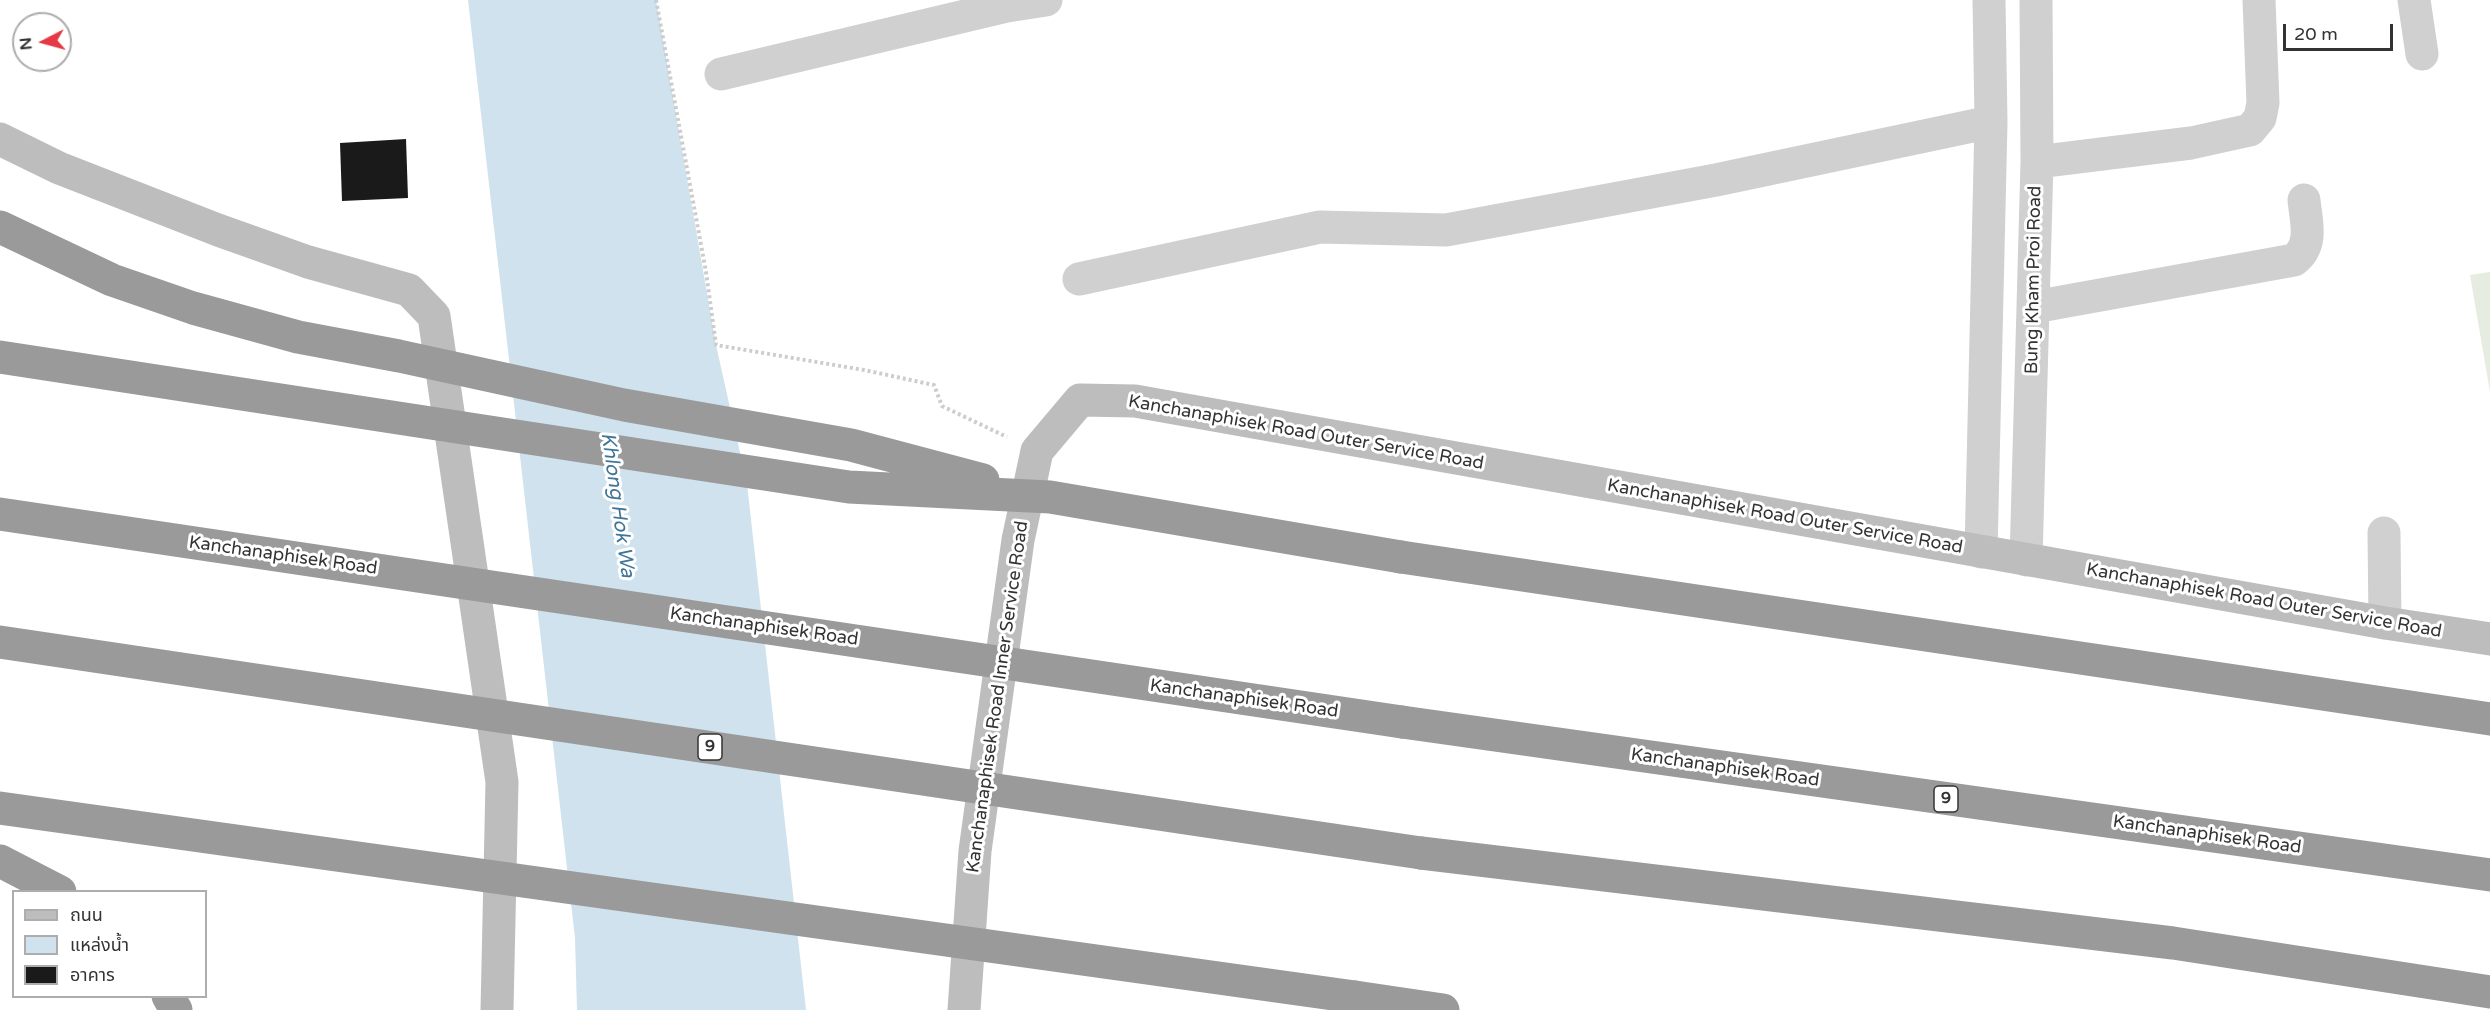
<!DOCTYPE html>
<meta charset="utf-8">
<style>
body{margin:0}
#map{position:relative;width:2490px;height:1010px;overflow:hidden;background:#fff;font-family:"Varela Round","Noto Sans Thai",sans-serif}
canvas{display:block}
.legend{position:absolute;left:12px;top:890px;width:195px;height:108px;box-sizing:border-box;background:#fff;border:2px solid #adadad;margin:0;padding:8px 10px;list-style:none;font-size:18px;color:#333}
.legend li{display:flex;align-items:center;gap:12px;height:30px}
.legend b{width:30px;border:2px solid #adadad}
.north{position:absolute;left:12px;top:12px;width:60px;height:60px;box-sizing:border-box;background:#fff;border:2px solid #adadad;border-radius:50%;rotate:264deg;font-size:16px;font-weight:700;line-height:24px;text-align:center;color:#333}
.north::after{content:'';display:block;margin:auto;width:21px;height:27px;background:#e63946;clip-path:polygon(50% 0,100% 100%,50% 72%,0 100%)}
.scale{position:absolute;left:2283px;top:24px;width:110px;height:27px;box-sizing:border-box;border:3px solid #333;border-top:0;padding-left:8px;font-size:18px;line-height:21px;white-space:nowrap;color:#333;-webkit-text-stroke:4px #fff;paint-order:stroke}
</style>
<div id="map">
<canvas width="2490" height="1010"></canvas>
<ul class="legend">
<li><b style="height:8px;background:#bdbdbd"></b>ถนน</li>
<li><b style="height:16px;background:#cfe2ee"></b>แหล่งน้ำ</li>
<li><b style="height:16px;background:#1a1a1a"></b>อาคาร</li>
</ul>
<div class="north">N</div>
<div class="scale">20 m</div>
</div>
<script>
const c = document.querySelector('canvas').getContext('2d');
c.lineJoin = 'round';
function paint(path, color) { c.fillStyle = color; c.fill(path, 'evenodd'); }
function strokePath(path, color, width, dash) { c.strokeStyle = color; c.lineWidth = width; c.lineCap = dash ? 'butt' : 'round'; c.setLineDash(dash || []); c.stroke(path); }
function drawText(font, color, halo, rows, align = 'center') {
  c.font = font + ' "Varela Round",sans-serif'; c.lineWidth = 6; c.setLineDash([]); c.textBaseline = 'middle'; c.strokeStyle = halo; c.fillStyle = color; for (const [text, x, y, turn = 0] of rows) {
    c.save(); c.translate(x, y); c.rotate((+turn || 0) * Math.PI / 180); c.textAlign = isNaN(turn) ? turn : align; if (halo) c.strokeText(text, 0, 0); c.fillText(text, 0, 0); c.restore();
  }
}
paint(new Path2D(`
 M 2490,272 L 2490,392 L 2470,275 Z`), '#e6ecdf');
paint(new Path2D(`
 M 468,0 L 656,0 L 716,345 L 747,484 L 806,1010 L 577,1010 L 575,938 Z`), '#cfe2ee');
paint(new Path2D(`
 M 406,139 L 408,198 L 342,201 L 340,143 Z`), '#1a1a1a');
strokePath(new Path2D(`
 M 656,0 L 706,272 L 716,345 L 864,370 L 934,385 L 942,406 L 1007,437`), '#cdcdcd', 4, [3, 3]);
strokePath(new Path2D(`
 M 2414,0 L 2422,54
 M 721,74 L 1007,6 L 1046,0
 M 2037,162 L 2191,143 L 2250,130 L 2260,118 L 2263,103 L 2259,0
 M 1079,279 L 1320,227 L 1446,230 L 1716,180 L 1991,122
 M 2034,307 L 2294,260 C 2314,245 2306,221 2304,200
 M 2384,533 L 2385,623
 M 1981,552 L 1991,122 L 1989,0
 M 2026,560 L 2037,162 L 2036,0`), '#d0d0d0', 33);
strokePath(new Path2D(`
 M 0,139 L 59,168 L 218,230 L 308,262 L 409,290 L 434,316 L 502,782 L 497,1010
 M 964,1010 L 975,851 L 1018,540 L 1037,451 L 1080,400 L 1135,401 L 2385,623 L 2490,639`), '#bdbdbd', 33);
strokePath(new Path2D(`
 M 1401,557 L 2490,719
 M 1402,722 L 2490,875
 M 1421,853 L 2173,943 L 2490,992
 M 0,861 L 60,892
 M 168,996 L 176,1010
 M 1355,997 L 1443,1010`), '#9a9a9a', 33);
strokePath(new Path2D(`
 M 0,227 L 112,280 L 193,308 L 298,337 L 399,356 L 624,405 L 851,445 L 983,480
 M 0,357 L 849,487 L 1050,497 L 1401,557
 M 0,514 L 1402,722
 M 0,642 L 1421,853
 M 0,808 L 1355,997`), '#9a9a9a', 33);
for (const [x, y, w] of [
 [710,747,24],
 [1946,799,24]
]) { const box = new Path2D(); box.roundRect(x - w / 2, y - 13, w, 26, 4.5); c.fillStyle = '#fff'; c.fill(box); strokePath(box, '#333', 1.5); }
drawText('bold 16px', '#333', null, [
 ["9",710,747],
 ["9",1946,799]
]);
drawText('18px', '#333', '#fff', [
 ["Bung Kham Proi Road",2034,280,-89],
 ["Kanchanaphisek Road Outer Service Road",1306,433,10],
 ["Kanchanaphisek Road Outer Service Road",1785,517,10],
 ["Kanchanaphisek Road",283,556,8],
 ["Kanchanaphisek Road Outer Service Road",2264,601,10],
 ["Kanchanaphisek Road",764,627,8],
 ["Kanchanaphisek Road Inner Service Road",998,697,-82],
 ["Kanchanaphisek Road",1244,699,8],
 ["Kanchanaphisek Road",1725,768,8],
 ["Kanchanaphisek Road",2207,835,8]
]);
drawText('italic 20px', '#3f7597', '#fff', [
 ["Khlong Hok Wa",617,505,82]
]);
</script>
